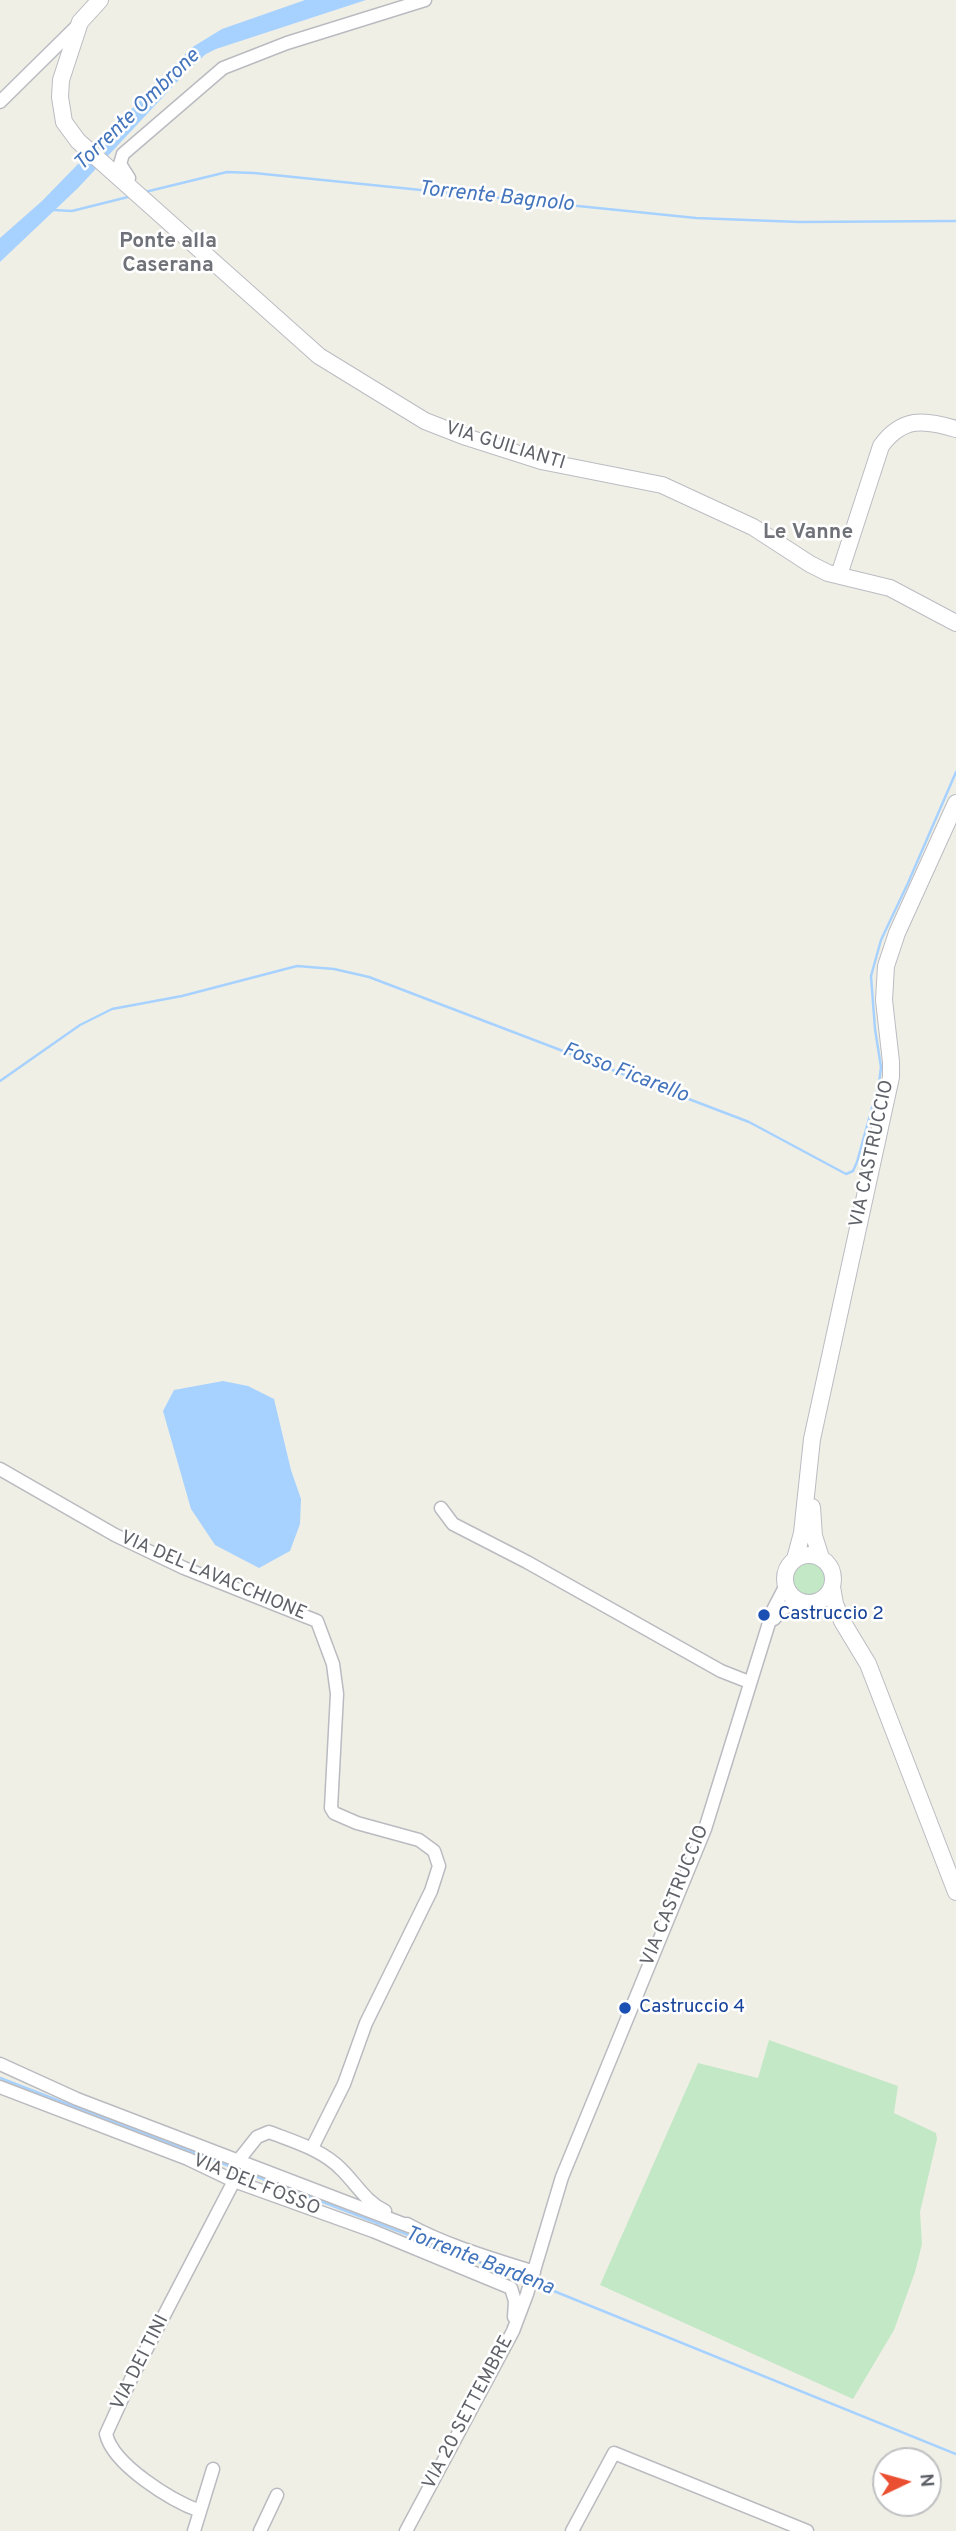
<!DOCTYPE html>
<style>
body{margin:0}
#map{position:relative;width:956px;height:2531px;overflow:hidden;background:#f0efe6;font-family:Overpass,sans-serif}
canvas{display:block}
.north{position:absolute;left:872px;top:2447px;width:70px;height:70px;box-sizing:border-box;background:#fff;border:2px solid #bfc0c2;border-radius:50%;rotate:85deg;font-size:19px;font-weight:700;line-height:28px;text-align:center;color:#5e6167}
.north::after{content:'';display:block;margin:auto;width:24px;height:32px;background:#eb4f31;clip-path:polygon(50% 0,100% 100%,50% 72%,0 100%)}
</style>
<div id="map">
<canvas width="956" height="2531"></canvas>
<div class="north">N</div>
</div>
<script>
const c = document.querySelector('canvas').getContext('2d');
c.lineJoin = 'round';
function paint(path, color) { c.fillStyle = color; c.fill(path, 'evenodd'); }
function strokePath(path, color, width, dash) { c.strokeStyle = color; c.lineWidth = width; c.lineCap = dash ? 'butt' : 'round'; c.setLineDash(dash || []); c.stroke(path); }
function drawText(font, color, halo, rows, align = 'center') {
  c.font = font + ' Overpass,sans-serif'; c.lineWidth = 5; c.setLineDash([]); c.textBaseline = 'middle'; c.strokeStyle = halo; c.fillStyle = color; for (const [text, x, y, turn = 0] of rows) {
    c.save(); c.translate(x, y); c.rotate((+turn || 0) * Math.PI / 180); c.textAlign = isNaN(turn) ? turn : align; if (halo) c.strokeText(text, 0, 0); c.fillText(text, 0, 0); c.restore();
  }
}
paint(new Path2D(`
 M791 1579a17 17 0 1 1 34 0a17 17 0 1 1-34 0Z
 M 769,2040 L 898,2086 L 894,2113 L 936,2133 L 937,2139 L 920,2212 L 922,2244 L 915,2272 L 894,2330 L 853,2399 L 600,2285 L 698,2063 L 758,2078 Z`), '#c3e8c6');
paint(new Path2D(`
 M 305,0 L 366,0 L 216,49 L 206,54 L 189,69 L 78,188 L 0,262 L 0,238 L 42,201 L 191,48 L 222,29 Z
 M 223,1381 L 248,1386 L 274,1399 L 291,1470 L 301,1499 L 300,1524 L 290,1551 L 259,1568 L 215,1545 L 191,1509 L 163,1411 L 174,1390 Z`), '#a7d2ff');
strokePath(new Path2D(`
 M 145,192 L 227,172 L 254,173 L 696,218 L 799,222 L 956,221
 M 53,210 L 72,211 L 132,196
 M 0,1081 L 80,1025 L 112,1009 L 182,996 L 297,966 L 334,969 L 369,977 L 749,1122 L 846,1174 L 853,1171 L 857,1162 L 879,1083 L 881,1067 L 875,1029 L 871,976 L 881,940 L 908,883 L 956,772
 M 0,2078 L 528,2281
 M 534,2283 L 956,2454`), '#a7d2ff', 2.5);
const street = new Path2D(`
 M 0,102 L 77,26
 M 127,185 L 129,178 L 120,164 L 123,154 L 223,68 L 287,43 L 425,0
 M 0,1469 L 115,1535 L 184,1568 L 317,1621 L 333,1664 L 337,1694 L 331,1808 L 334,1813 L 357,1823 L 419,1840 L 434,1851 L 439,1866 L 431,1891 L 366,2023 L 344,2084 L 312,2148
 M 441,1508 L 453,1524 L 527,1562 L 721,1671 L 749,1682
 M 774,1619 L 783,1608 L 803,1603
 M 0,2064 L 77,2099 L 414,2228
 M 0,2087 L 188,2159 L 234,2181 L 373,2231 L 511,2288 L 515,2301 L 514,2317
 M 238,2161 L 257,2137 L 269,2132 C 295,2142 323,2150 342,2170 C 357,2185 366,2202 385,2211
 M 407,2224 C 447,2246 491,2258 534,2272
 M 200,2511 C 172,2501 113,2465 106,2434 L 132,2377 L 234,2181
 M 194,2531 L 213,2469
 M 260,2531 L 277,2495
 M 406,2531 L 513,2331 L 527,2294 L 562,2177 L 705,1829 L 773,1610 L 785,1587
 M 572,2531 L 614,2453 L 807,2531`);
const secondary = new Path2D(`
 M 100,0 L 80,22 L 61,80 L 60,97 L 64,122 L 78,141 L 319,356 L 425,421 L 466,437 L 541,461 L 662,485 L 753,527 L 810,564 L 828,573 L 890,588 L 956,623
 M 839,575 L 881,446 C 902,417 924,419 956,429
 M 812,1507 L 814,1536 L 821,1558
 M785 1579a24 24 0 1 1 48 0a24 24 0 1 1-48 0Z
 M 795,1559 L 802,1533 L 812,1439 L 891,1077 L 891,1062 L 884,1000 L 886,966 L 897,933 L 956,803
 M 832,1587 L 835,1604 L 842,1621 L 868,1664 L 956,1892`);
strokePath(street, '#b9bbc0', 15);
strokePath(secondary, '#babcc2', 18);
strokePath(street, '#fff', 12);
strokePath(secondary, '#fff', 16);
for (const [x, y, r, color] of [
 [764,1615,7,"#1a4fb4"],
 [625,2008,7,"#1a4fb4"]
]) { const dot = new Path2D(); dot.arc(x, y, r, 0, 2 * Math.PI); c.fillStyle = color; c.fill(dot); strokePath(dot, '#fff', 2.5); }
drawText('19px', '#5e6167', '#fff', [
 ["VIA GUILIANTI",505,447,17],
 ["VIA CASTRUCCIO",873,1154,-78],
 ["VIA DEL LAVACCHIONE",213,1577,23],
 ["VIA CASTRUCCIO",676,1896,-68],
 ["VIA DEL FOSSO",256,2186,22],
 ["VIA DEI TINI",141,2363,-63],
 ["VIA 20 SETTEMBRE",469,2413,-62]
]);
drawText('19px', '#164399', '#fff', [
 ["Castruccio 2",778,1615],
 ["Castruccio 4",639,2008]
], 'left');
drawText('italic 21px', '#4475bc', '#fff', [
 ["Torrente Ombrone",138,111,-44],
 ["Torrente Bagnolo",496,198,6],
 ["Fosso Ficarello",625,1074,21],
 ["Torrente Bardena",479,2262,21]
]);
drawText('bold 21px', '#6f7379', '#fff', [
 ["Ponte alla",168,243],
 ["Caserana",168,267],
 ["Le Vanne",808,534]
]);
</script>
